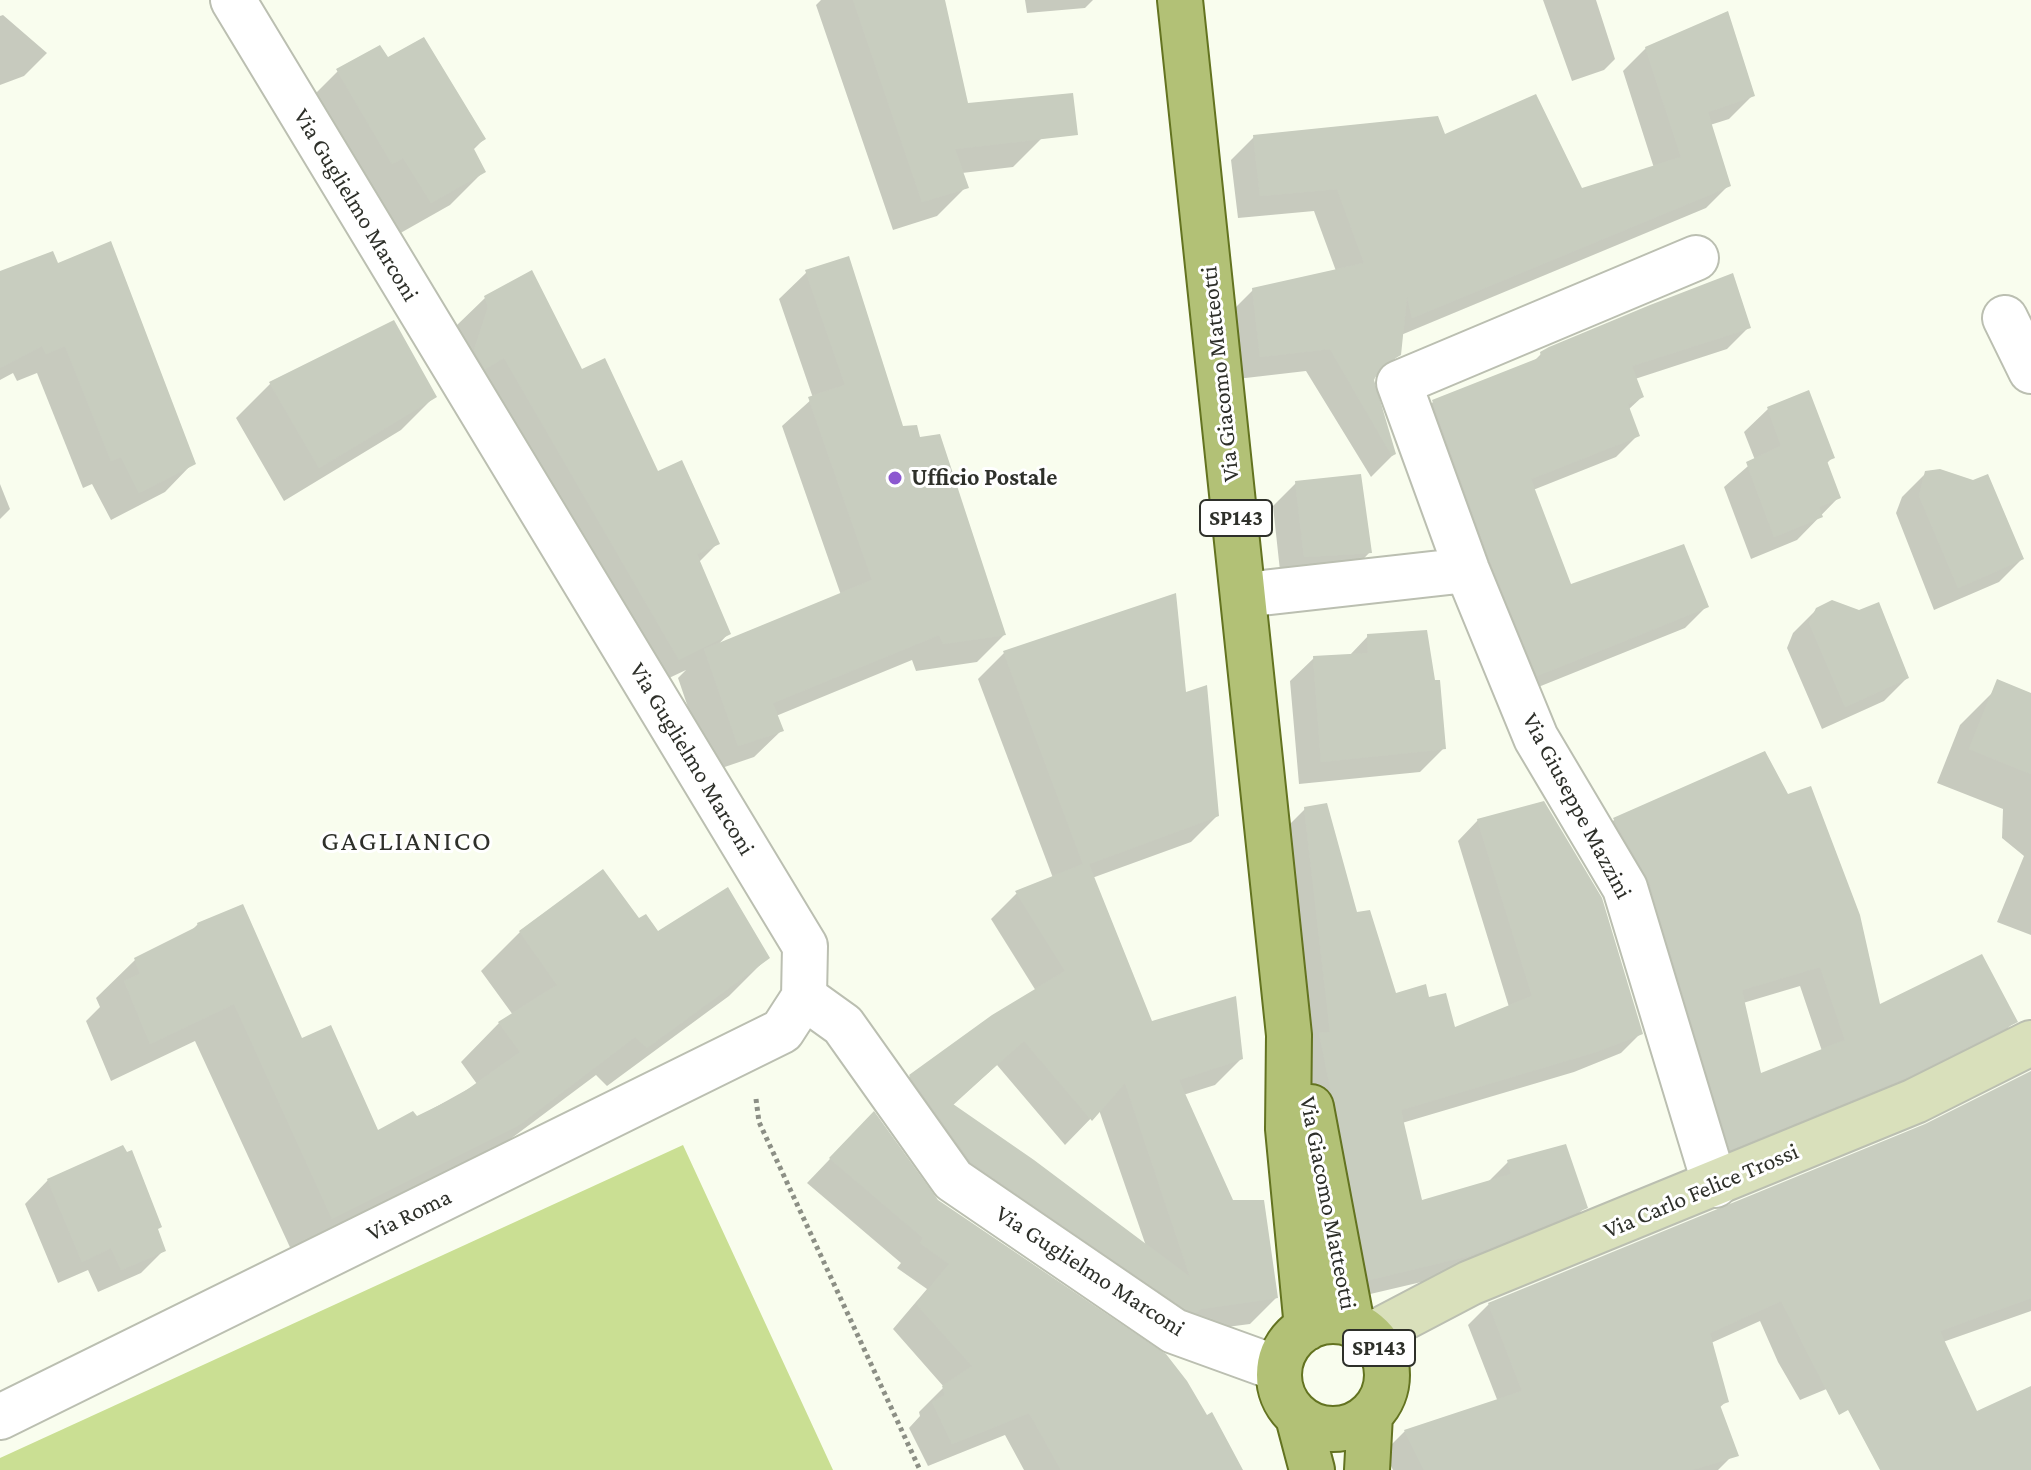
<!DOCTYPE html>
<style>
body{margin:0}
canvas{display:block;background:#f9fdee}
</style>
<canvas width="2031" height="1470"></canvas>
<script>
const c = document.querySelector('canvas').getContext('2d');
c.lineJoin = 'round';
function paint(path, color) { c.fillStyle = color; c.fill(path, 'evenodd'); }
function strokePath(path, color, width, dash) { c.strokeStyle = color; c.lineWidth = width; c.lineCap = dash ? 'butt' : 'round'; c.setLineDash(dash || []); c.stroke(path); }
function drawText(font, color, halo, rows, align = 'center') {
  c.font = font + ' "Crimson Pro",serif'; c.lineWidth = 6; c.setLineDash([]); c.textBaseline = 'middle'; c.strokeStyle = halo; c.fillStyle = color; for (const [text, x, y, turn = 0] of rows) {
    c.save(); c.translate(x, y); c.rotate((+turn || 0) * Math.PI / 180); c.textAlign = isNaN(turn) ? turn : align; if (halo) c.strokeText(text, 0, 0); c.fillText(text, 0, 0); c.restore();
  }
}
paint(new Path2D(`
 M 683,1145 L 833,1470 L 0,1470 L 0,1458 Z`), '#cadf93');
paint(new Path2D(`
 M 821,0 L 943,0 L 966,105 L 1042,138 L 1013,167 L 962,173 L 966,187 L 937,216 L 893,230 L 816,5 Z
 M 1025,0 L 1093,0 L 1085,8 L 1027,13 Z
 M 1543,0 L 1596,0 L 1615,59 L 1604,70 L 1572,81 Z
 M 3,15 L 47,53 L 24,76 L 0,85 L 0,16 Z
 M 1646,48 L 1752,96 L 1729,119 L 1710,125 L 1729,185 L 1706,208 L 1401,335 L 1400,354 L 1372,380 L 1394,454 L 1371,477 L 1306,371 L 1237,379 L 1230,313 L 1253,290 L 1336,271 L 1314,211 L 1238,218 L 1231,160 L 1254,137 L 1444,136 L 1581,191 L 1654,168 L 1623,71 Z
 M 387,60 L 484,139 L 473,150 L 484,171 L 450,205 L 397,235 L 304,105 L 338,71 Z
 M 57,265 L 193,463 L 165,492 L 111,520 L 92,484 L 83,488 L 37,373 L 17,381 L 13,373 L 0,380 L 0,273 Z
 M 807,272 L 902,428 L 1004,635 L 977,662 L 916,671 L 912,660 L 776,716 L 782,730 L 754,757 L 710,772 L 678,678 L 686,670 L 650,687 L 456,326 L 485,298 L 581,372 L 657,474 L 718,543 L 698,563 L 728,634 L 716,647 L 841,595 L 782,426 L 813,398 L 779,299 Z
 M 393,323 L 435,396 L 401,430 L 284,501 L 236,418 L 270,384 Z
 M 1748,328 L 1727,349 L 1635,379 L 1642,397 L 1628,410 L 1638,435 L 1616,457 L 1533,490 L 1570,587 L 1707,606 L 1685,628 L 1516,696 L 1412,423 L 1434,401 L 1532,363 L 1541,354 Z
 M 1768,409 L 1832,458 L 1826,464 L 1839,497 L 1797,540 L 1751,559 L 1724,487 L 1755,460 L 1744,432 Z
 M 1926,473 L 2022,559 L 1999,582 L 1934,610 L 1896,513 L 1902,497 Z
 M 1296,483 L 1370,552 L 1347,576 L 1281,580 L 1273,506 Z
 M 0,484 L 10,509 L 0,519 Z
 M 1817,609 L 1907,678 L 1884,701 L 1822,729 L 1787,648 L 1793,633 Z
 M 1368,636 L 1443,749 L 1420,772 L 1299,784 L 1290,681 L 1314,658 L 1349,656 Z
 M 1004,653 L 1185,695 L 1217,816 L 1191,842 L 1092,878 L 1151,1023 L 1241,1059 L 1215,1085 L 1183,1095 L 1276,1298 L 1250,1324 L 1173,1334 L 884,1102 L 910,1076 L 1036,991 L 991,919 L 1017,893 L 1053,878 L 978,679 ZM 997,1065 L 1065,1145 L 1099,1110 L 1146,1246 L 952,1106 Z
 M 1994,691 L 2031,706 L 2031,935 L 1997,922 L 2024,856 L 2002,838 L 2003,809 L 1937,783 L 1960,725 Z
 M 1764,753 L 1879,1007 L 2015,1021 L 1995,1041 L 1710,1168 L 1594,840 L 1614,820 ZM 1800,986 L 1822,1051 L 1759,1076 L 1743,1003 Z
 M 1305,809 L 1395,996 L 1428,999 L 1453,1029 L 1509,1007 L 1458,841 L 1478,820 L 1641,1033 L 1621,1053 L 1574,1072 L 1402,1123 L 1420,1202 L 1488,1182 L 1508,1162 L 1585,1207 L 1565,1228 L 1447,1276 L 1349,1299 L 1300,1055 L 1284,830 Z
 M 639,921 L 658,933 L 768,957 L 729,996 L 607,1086 L 596,1075 L 477,1164 L 294,1256 L 195,1041 L 111,1081 L 86,1021 L 100,1007 L 96,998 L 135,960 L 190,932 L 198,924 L 377,1133 L 416,1118 L 477,1084 L 461,1062 L 499,1023 L 513,1015 L 481,971 L 520,932 Z
 M 2031,1073 L 2031,1311 L 1923,1349 L 1800,1400 L 1778,1362 L 1760,1321 L 1711,1343 L 1727,1401 L 1719,1408 L 1731,1457 L 1718,1470 L 1393,1470 L 1384,1452 L 1405,1431 L 1498,1402 L 1468,1325 L 1489,1304 L 1925,1126 Z
 M 850,1138 L 937,1202 L 1241,1470 L 1024,1470 L 1005,1435 L 928,1466 L 909,1428 L 920,1416 L 919,1412 L 944,1387 L 893,1329 L 927,1289 L 897,1268 L 901,1263 L 807,1183 Z
 M 48,1180 L 156,1230 L 164,1250 L 141,1273 L 98,1292 L 88,1270 L 58,1283 L 25,1204 Z`), '#0003');
paint(new Path2D(`
 M 853,0 L 945,0 L 968,103 L 1073,93 L 1078,135 L 955,149 L 969,188 L 922,202 Z
 M 1728,11 L 1755,96 L 1708,112 L 1731,186 L 1412,318 L 1407,297 L 1401,355 L 1380,367 L 1374,380 L 1396,454 L 1392,456 L 1330,349 L 1260,357 L 1252,288 L 1364,263 L 1337,189 L 1260,196 L 1253,135 L 1438,116 L 1445,134 L 1536,94 L 1582,188 L 1681,157 L 1645,47 Z
 M 424,37 L 486,139 L 473,147 L 486,172 L 431,203 L 403,158 L 392,164 L 336,69 L 380,45 L 388,57 Z
 M 111,241 L 196,464 L 139,493 L 121,457 L 111,461 L 65,346 L 46,354 L 42,346 L 0,368 L 0,271 L 53,251 L 58,263 Z
 M 849,256 L 903,426 L 917,425 L 920,437 L 940,434 L 1006,635 L 943,644 L 939,635 L 773,703 L 784,731 L 738,746 L 704,649 L 872,580 L 808,397 L 845,385 L 805,270 Z
 M 532,270 L 582,369 L 605,358 L 658,471 L 682,460 L 720,544 L 697,554 L 731,634 L 679,660 L 504,358 L 485,369 L 474,350 L 488,307 L 484,296 Z
 M 1733,273 L 1751,328 L 1632,366 L 1644,397 L 1628,404 L 1640,436 L 1531,479 L 1571,584 L 1684,544 L 1709,607 L 1537,676 L 1490,561 L 1432,400 L 1541,357 L 1540,352 L 1549,347 L 1650,305 Z
 M 394,320 L 437,397 L 319,468 L 269,382 Z
 M 1809,390 L 1835,458 L 1827,461 L 1841,498 L 1819,507 L 1823,517 L 1774,537 L 1746,462 L 1781,446 L 1767,407 Z
 M 1940,469 L 1973,480 L 1988,474 L 2024,559 L 1958,588 L 1919,496 L 1925,471 Z
 M 1361,474 L 1372,553 L 1304,557 L 1295,481 Z
 M 1176,593 L 1186,692 L 1207,685 L 1219,816 L 1089,864 L 1152,1021 L 1236,996 L 1243,1059 L 1179,1080 L 1233,1200 L 1264,1200 L 1278,1298 L 1201,1309 L 1196,1313 L 1185,1309 L 971,1162 L 909,1075 L 992,1015 L 1065,971 L 1015,891 L 1083,864 L 1003,651 ZM 1024,1041 L 1092,1121 L 1125,1083 L 1190,1277 L 1034,1160 L 953,1104 Z
 M 1832,600 L 1859,610 L 1879,602 L 1909,678 L 1845,707 L 1809,623 L 1816,608 Z
 M 1427,630 L 1435,680 L 1440,680 L 1446,749 L 1321,762 L 1313,656 L 1368,653 L 1367,634 Z
 M 1997,679 L 2031,693 L 2031,774 L 1969,749 Z
 M 1765,751 L 1788,794 L 1811,786 L 1860,915 L 1880,1004 L 1982,954 L 2018,1022 L 1905,1078 L 1730,1150 L 1649,881 L 1613,818 ZM 1820,967 L 1845,1040 L 1761,1073 L 1742,990 Z
 M 1544,801 L 1602,898 L 1643,1034 L 1596,1052 L 1401,1110 L 1422,1200 L 1511,1174 L 1507,1160 L 1566,1144 L 1588,1208 L 1469,1256 L 1369,1280 L 1319,1033 L 1330,1032 L 1304,807 L 1327,803 L 1357,912 L 1370,910 L 1396,993 L 1426,984 L 1429,997 L 1446,993 L 1455,1027 L 1532,996 L 1477,819 Z
 M 603,869 L 639,918 L 646,914 L 658,931 L 728,887 L 770,958 L 647,1048 L 635,1037 L 518,1126 L 332,1219 L 234,1004 L 150,1044 L 124,981 L 140,974 L 134,958 L 198,926 L 197,923 L 243,904 L 302,1038 L 331,1025 L 378,1130 L 413,1111 L 417,1116 L 458,1096 L 520,1052 L 498,1022 L 557,985 L 519,931 Z
 M 2031,1071 L 2031,1298 L 1940,1331 L 1977,1411 L 2031,1386 L 2031,1470 L 1880,1470 L 1848,1410 L 1839,1415 L 1781,1301 L 1710,1333 L 1729,1402 L 1720,1405 L 1739,1456 L 1692,1470 L 1424,1470 L 1404,1430 L 1522,1391 L 1488,1303 L 1925,1124 Z
 M 874,1111 L 938,1200 L 1166,1354 L 1187,1381 L 1207,1415 L 1212,1412 L 1243,1470 L 1061,1470 L 1029,1413 L 952,1444 L 932,1402 L 945,1395 L 942,1386 L 972,1366 L 916,1304 L 949,1264 L 920,1243 L 923,1238 L 829,1158 Z
 M 123,1145 L 127,1152 L 132,1150 L 162,1227 L 158,1229 L 166,1251 L 121,1270 L 111,1248 L 82,1262 L 47,1179 Z`), '#c8cdbf');
const street = new Path2D(`
 M 233,0 L 805,946 L 804,997
 M 1696,258 L 1399,383 L 1467,570 L 1536,738 L 1625,888 L 1715,1185
 M 2005,318 L 2031,371
 M 1244,595 L 1467,570
 M 804,997 L 843,1025 L 953,1180 L 1174,1331 L 1279,1369
 M 0,1417 L 782,1031 L 804,997`);
const secondary = new Path2D(`
 M 1369,1336 L 1470,1283 L 1915,1101 L 2031,1043`);
const primary = new Path2D(`
 M 1180,0 L 1289,1035 L 1288,1129 L 1307,1328
 M 1311,1107 L 1352,1325
 M1279 1375a54 54 0 1 1 108 0a54 54 0 1 1-108 0Z
 M 1298,1417 L 1312,1470
 M 1367,1470 L 1370,1415`);
strokePath(street, '#bbbfb1', 48);
strokePath(secondary, '#bbbfb1', 48);
strokePath(primary, '#637320', 48);
strokePath(new Path2D(`
 M 756,1099 L 759,1122 L 920,1470`), '#8c8f85', 5, [4, 4]);
strokePath(street, '#fff', 44);
strokePath(secondary, '#d9e0bb', 44);
strokePath(primary, '#b2c176', 44);
for (const [x, y, r, color] of [
 [895,478,8,"#8c58d0"]
]) { const dot = new Path2D(); dot.arc(x, y, r, 0, 2 * Math.PI); c.fillStyle = color; c.fill(dot); strokePath(dot, '#fff', 3); }
for (const [x, y, w] of [
 [1236,518,72],
 [1379,1348,72]
]) { const box = new Path2D(); box.roundRect(x - w / 2, y - 18, w, 36, 6); c.fillStyle = '#fff'; c.fill(box); strokePath(box, '#2e302a', 2); }
drawText('bold 22px', '#2e302a', null, [
 ["SP143",1236,518],
 ["SP143",1379,1348]
]);
drawText('24px', '#2e302a', '#fff', [
 ["Via Guglielmo Marconi",356,205,59],
 ["Via Giacomo Matteotti",1220,374,-96],
 ["Via Guglielmo Marconi",692,759,59],
 ["Via Giuseppe Mazzini",1577,806,62],
 ["Via Carlo Felice Trossi",1701,1191,-23],
 ["Via Giacomo Matteotti",1328,1203,79],
 ["Via Roma",409,1215,-26],
 ["Via Guglielmo Marconi",1090,1271,33]
]);
drawText('bold 24px', '#2e302a', '#fff', [
 ["Ufficio Postale",911,478]
], 'left');
c.letterSpacing = '2px';
drawText('28px', '#2e302a', '#fff', [
 ["GAGLIANICO",407,841]
]);
c.letterSpacing = '0px';
</script>
